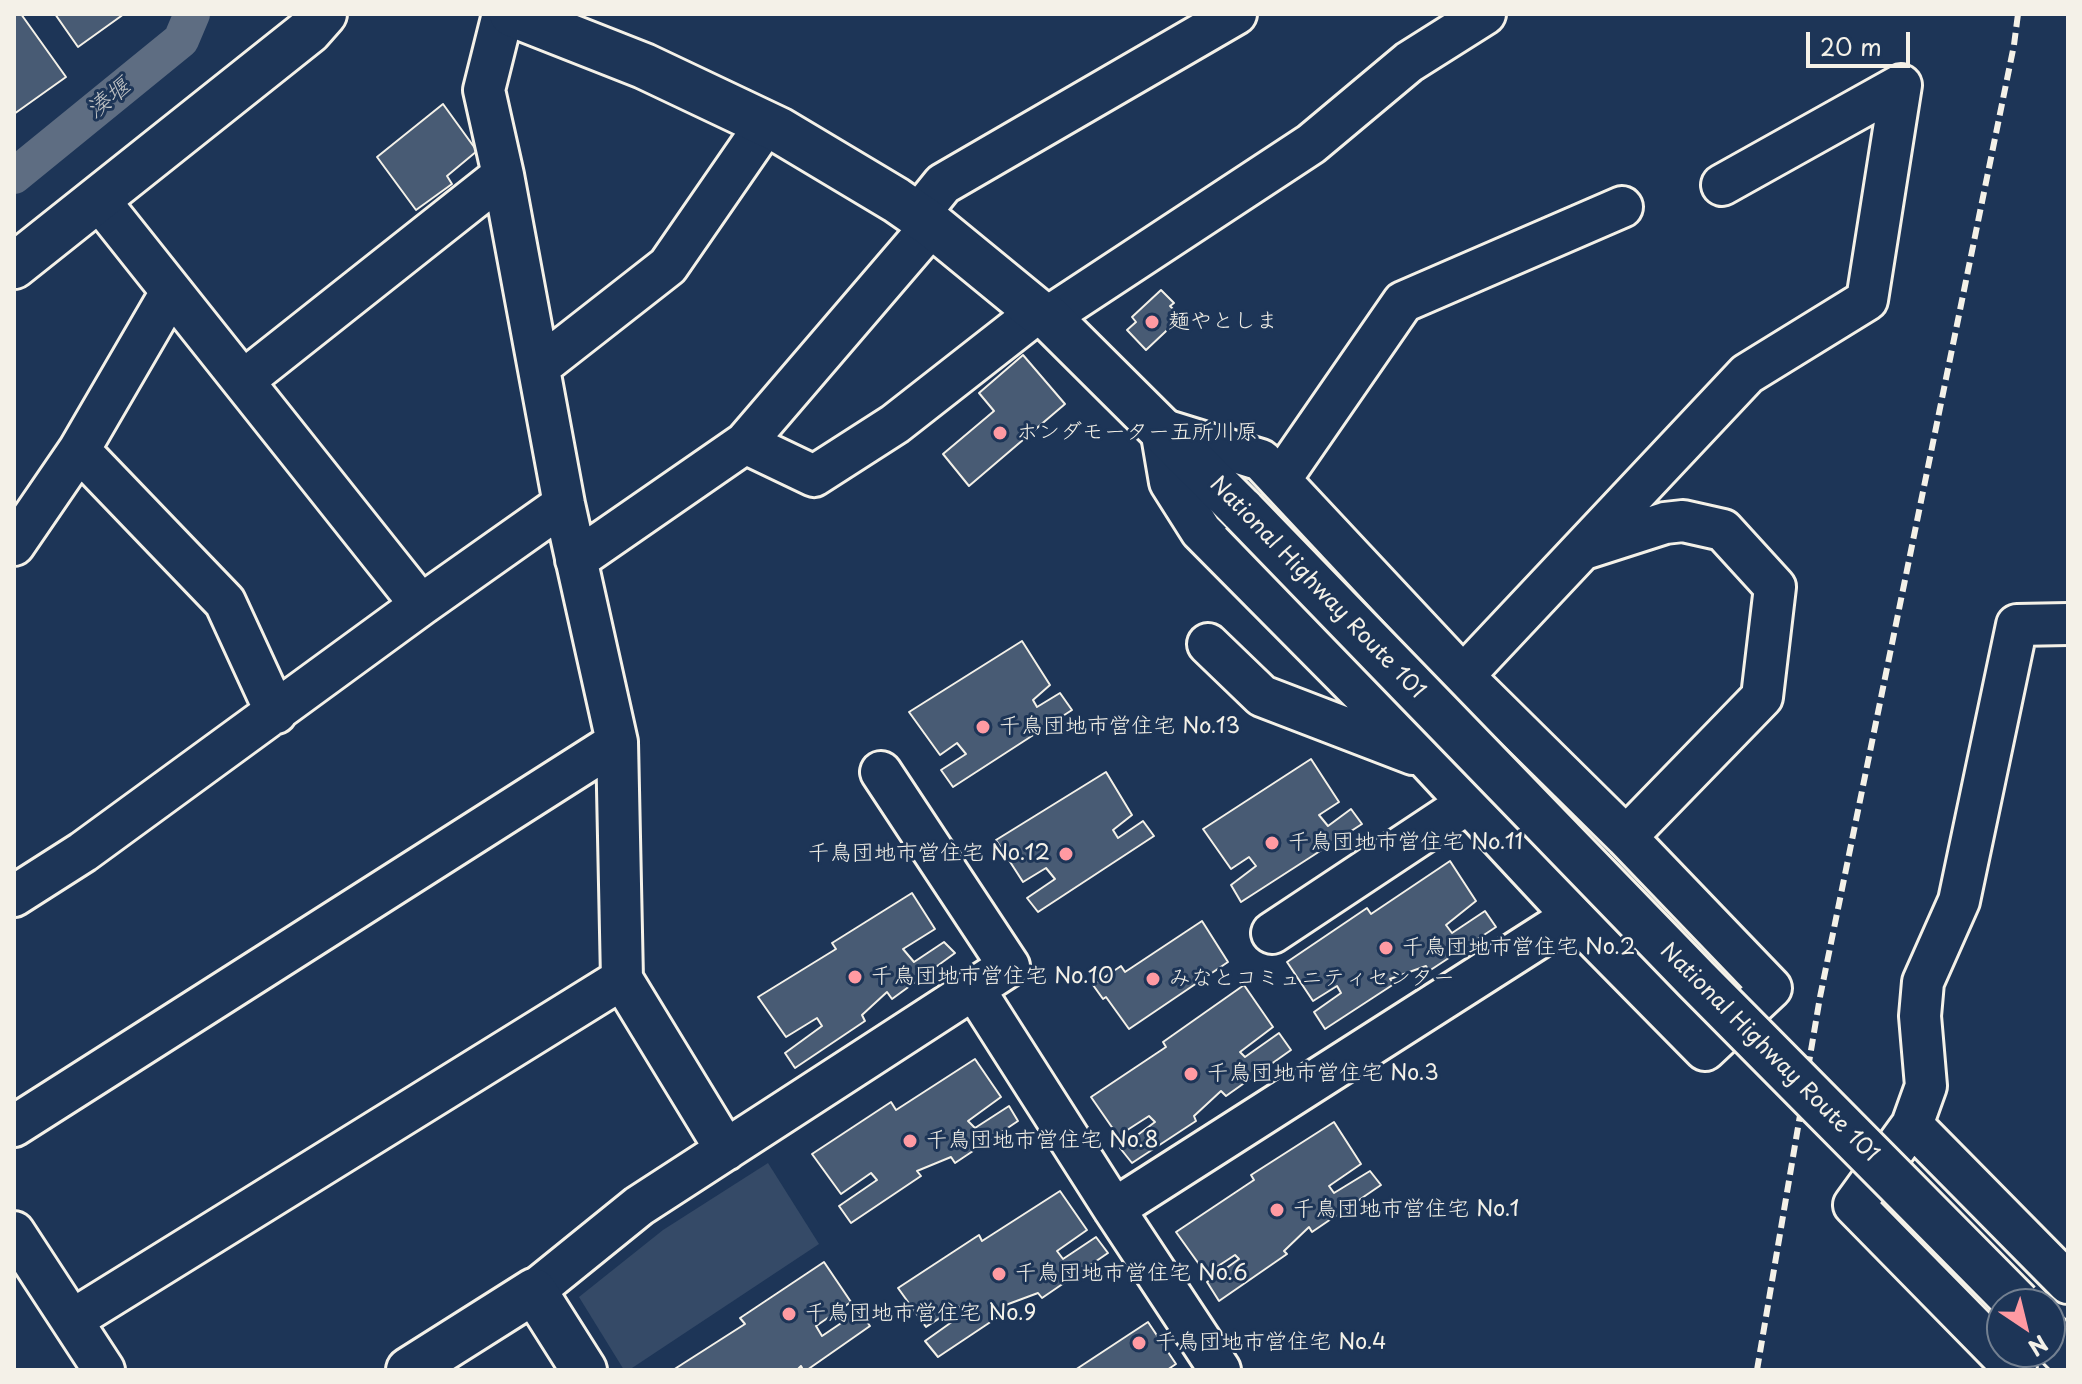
<!DOCTYPE html>
<meta charset="utf-8">
<style>
body{margin:0}
#map{position:relative;width:2082px;height:1384px;overflow:hidden;background:#1d3557;font-family:"Playpen Sans",sans-serif}
canvas{display:block}
.frame{position:absolute;inset:0;border:16px solid #f4f1e8;pointer-events:none}
.north{position:absolute;left:1986px;top:1288px;width:80px;height:80px;box-sizing:border-box;background:#1d3557;border:2px solid #738091;border-radius:50%;rotate:145deg;font-size:22px;font-weight:700;line-height:32px;text-align:center;color:#f4f1e8}
.north::after{content:'';display:block;margin:auto;width:28px;height:36px;background:#ff9aa2;clip-path:polygon(50% 0,100% 100%,50% 72%,0 100%)}
.scale{position:absolute;left:1806px;top:32px;width:104px;height:36px;box-sizing:border-box;border:4px solid #f4f1e8;border-top:0;padding-left:10px;font-size:24px;line-height:28px;white-space:nowrap;color:#f4f1e8;-webkit-text-stroke:6px #1d3557;paint-order:stroke}
</style>
<div id="map">
<canvas width="2082" height="1384"></canvas>
<div class="frame"></div>
<div class="north">N</div>
<div class="scale">20 m</div>
</div>
<script>
const c = document.querySelector('canvas').getContext('2d');
c.lineJoin = 'round';
function paint(path, color) { c.fillStyle = color; c.fill(path, 'evenodd'); }
function strokePath(path, color, width, dash) { c.strokeStyle = color; c.lineWidth = width; c.lineCap = dash ? 'butt' : 'round'; c.setLineDash(dash || []); c.stroke(path); }
function drawText(font, color, halo, rows, align = 'center') {
  c.font = font + ' "Playpen Sans","Klee One",sans-serif'; c.lineWidth = 6; c.setLineDash([]); c.textBaseline = 'middle'; c.strokeStyle = halo; c.fillStyle = color; for (const [text, x, y, turn = 0] of rows) {
    c.save(); c.translate(x, y); c.rotate((+turn || 0) * Math.PI / 180); c.textAlign = isNaN(turn) ? turn : align; if (halo) c.strokeText(text, 0, 0); c.fillText(text, 0, 0); c.restore();
  }
}
paint(new Path2D(`
 M 768,1163 L 819,1244 L 629,1370 L 624,1370 L 579,1297 L 663,1230 Z`), '#354a67');
strokePath(new Path2D(`
 M 14,176 L 181,40 L 192,14`), '#5e6d82', 36);
const building = new Path2D(`
 M 14,14 L 21,14 L 66,77 L 14,114 Z
 M 55,14 L 124,14 L 78,47 Z
 M 443,104 L 477,151 L 447,176 L 452,184 L 416,210 L 377,157 Z
 M 1161,290 L 1174,303 L 1170,306 L 1181,317 L 1146,350 L 1127,330 L 1136,322 L 1132,317 Z
 M 1023,355 L 1065,404 L 969,486 L 943,454 L 994,411 L 979,393 Z
 M 1022,641 L 1050,685 L 1033,700 L 1037,707 L 1060,693 L 1072,710 L 953,787 L 941,770 L 966,754 L 957,743 L 940,755 L 909,712 Z
 M 1311,759 L 1339,802 L 1319,815 L 1328,826 L 1351,809 L 1362,824 L 1241,902 L 1231,885 L 1256,866 L 1249,857 L 1231,869 L 1203,829 Z
 M 1106,772 L 1132,815 L 1113,830 L 1118,838 L 1143,821 L 1154,836 L 1038,912 L 1027,898 L 1055,879 L 1046,868 L 1023,882 L 996,840 Z
 M 1450,861 L 1476,901 L 1446,925 L 1452,933 L 1485,911 L 1496,927 L 1429,971 L 1426,966 L 1390,979 L 1394,984 L 1325,1029 L 1314,1012 L 1341,993 L 1337,986 L 1313,1001 L 1287,962 L 1367,908 L 1371,914 Z
 M 912,893 L 935,929 L 903,949 L 914,962 L 944,942 L 955,953 L 892,999 L 887,992 L 862,1015 L 865,1021 L 795,1068 L 785,1053 L 822,1026 L 817,1018 L 786,1037 L 758,997 L 836,949 L 832,943 Z
 M 1202,921 L 1228,962 L 1129,1029 L 1106,997 L 1103,999 L 1093,985 L 1121,966 L 1125,972 Z
 M 1244,985 L 1273,1027 L 1240,1052 L 1245,1057 L 1279,1033 L 1291,1050 L 1226,1096 L 1221,1091 L 1194,1116 L 1196,1121 L 1132,1163 L 1120,1148 L 1155,1122 L 1149,1116 L 1118,1136 L 1091,1097 L 1166,1047 L 1163,1042 Z
 M 975,1059 L 1001,1097 L 968,1121 L 975,1128 L 1009,1106 L 1018,1121 L 955,1163 L 951,1157 L 917,1171 L 921,1176 L 851,1223 L 839,1206 L 877,1180 L 871,1173 L 841,1194 L 812,1154 L 891,1102 L 896,1110 Z
 M 1334,1122 L 1361,1164 L 1329,1186 L 1334,1193 L 1370,1171 L 1381,1185 L 1312,1232 L 1309,1227 L 1284,1251 L 1287,1254 L 1219,1301 L 1207,1282 L 1239,1259 L 1235,1255 L 1206,1274 L 1176,1232 L 1254,1180 L 1251,1175 Z
 M 1060,1191 L 1087,1230 L 1057,1251 L 1063,1259 L 1096,1237 L 1108,1253 L 1042,1298 L 1038,1293 L 1003,1306 L 1007,1311 L 938,1357 L 925,1341 L 963,1314 L 958,1306 L 926,1327 L 898,1288 L 979,1235 L 982,1241 Z
 M 824,1262 L 851,1302 L 816,1326 L 822,1336 L 859,1311 L 870,1326 L 807,1370 L 803,1370 L 801,1366 L 797,1370 L 673,1370 L 745,1324 L 740,1318 Z
 M 1148,1322 L 1176,1364 L 1167,1370 L 1075,1370 Z`);
paint(building, '#485b74');
strokePath(building, '#f4f1e8', 2);
const minor = new Path2D(`
 M 503,14 L 484,90 L 503,175 L 564,504 L 617,742 L 622,979 L 726,1150
 M 98,199 L 421,605
 M 918,215 L 943,184 L 1236,14
 M 1048,317 L 1311,144 L 1409,62 L 1485,14
 M 539,367 L 668,266 L 766,124
 M 243,381 L 503,175
 M 1161,429 L 1261,460 L 1463,676 L 1626,837 L 1771,988 L 1705,1050 L 1573,916 L 1428,760 L 1201,531 L 1170,482 Z
 M 745,443 L 814,476 L 895,424 L 1038,312
 M 79,450 L 225,602 L 276,713
 M 1280,480 L 1403,302 L 1622,207
 M 14,545 L 79,450 L 171,292
 M 1584,549 L 1665,523 L 1683,521 L 1723,530 L 1775,587 L 1762,697 L 1626,837
 M 576,560 L 745,443 L 932,225
 M 1208,644 L 1262,696 L 1413,754
 M 1463,676 L 1747,374 L 1867,300 L 1901,85 L 1722,185
 M 14,896 L 83,852 L 421,605 L 564,504
 M 1272,933 L 1468,803
 M 974,989 L 1114,1209 L 1220,1370
 M 1912,1125 L 2068,1283
 M 14,1126 L 617,742
 M 1114,1209 L 1573,916
 M 14,1232 L 104,1370
 M 534,1291 L 639,1206 L 1009,966 L 881,772
 M 72,1320 L 622,979
 M 2016,1370 L 1854,1205 L 1912,1125 L 1926,1086 L 1920,1016 L 1923,982 L 1959,901 L 2017,625 L 2068,624`);
const tertiary = new Path2D(`
 M 14,266 L 309,31 L 324,14
 M 409,1370 L 534,1291 L 584,1370`);
const trunk = new Path2D(`
 M 512,14 L 644,66 L 779,130 L 896,200 L 932,225 L 1038,312 L 1048,317 L 1243,511
 M 2050,1337 L 2068,1355`);
strokePath(minor, '#f4f1e8', 46);
strokePath(tertiary, '#f4f1e8', 50);
strokePath(trunk, '#f4f1e8', 50);
strokePath(minor, '#1d3557', 40);
strokePath(tertiary, '#1d3557', 44);
strokePath(trunk, '#1d3557', 44);
strokePath(new Path2D(`
 M 1757,1370 L 1820,997 L 2014,45 L 2018,14`), '#f4f1e8', 6, [12, 6]);
const trunkBridge = new Path2D(`
 M 1243,511 L 1696,979 L 2018,1304`);
strokePath(trunkBridge, '#f4f1e8', 50, []);
strokePath(trunkBridge, '#1d3557', 44);
for (const [x, y, r, color] of [
 [1152,322,8,"#ff9aa2"],
 [1000,433,8,"#ff9aa2"],
 [983,727,8,"#ff9aa2"],
 [1272,843,8,"#ff9aa2"],
 [1066,854,8,"#ff9aa2"],
 [1386,948,8,"#ff9aa2"],
 [855,977,8,"#ff9aa2"],
 [1153,979,8,"#ff9aa2"],
 [1191,1074,8,"#ff9aa2"],
 [910,1141,8,"#ff9aa2"],
 [1277,1210,8,"#ff9aa2"],
 [999,1274,8,"#ff9aa2"],
 [789,1314,8,"#ff9aa2"],
 [1139,1343,8,"#ff9aa2"]
]) { const dot = new Path2D(); dot.arc(x, y, r, 0, 2 * Math.PI); c.fillStyle = color; c.fill(dot); strokePath(dot, '#1d3557', 3); }
drawText('22px', '#f4f1e8', '#1d3557', [
 ["麺やとしま",1168,322],
 ["ホンダモーター五所川原",1016,433],
 ["千鳥団地市営住宅 No.13",999,727],
 ["千鳥団地市営住宅 No.11",1288,843],
 ["千鳥団地市営住宅 No.12",1050,854,"right"],
 ["千鳥団地市営住宅 No.2",1402,948],
 ["千鳥団地市営住宅 No.10",871,977],
 ["みなとコミュニティセンター",1169,979],
 ["千鳥団地市営住宅 No.3",1207,1074],
 ["千鳥団地市営住宅 No.8",926,1141],
 ["千鳥団地市営住宅 No.1",1293,1210],
 ["千鳥団地市営住宅 No.6",1015,1274],
 ["千鳥団地市営住宅 No.9",805,1314],
 ["千鳥団地市営住宅 No.4",1155,1343]
], 'left');
drawText('22px', '#f4f1e8', '#1d3557', [
 ["National Highway Route 101",1317,588,46],
 ["National Highway Route 101",1769,1053,45]
]);
drawText('italic 24px', '#c0c3c4', '#1d3557', [
 ["湊堰",109,99,-39]
]);
</script>
